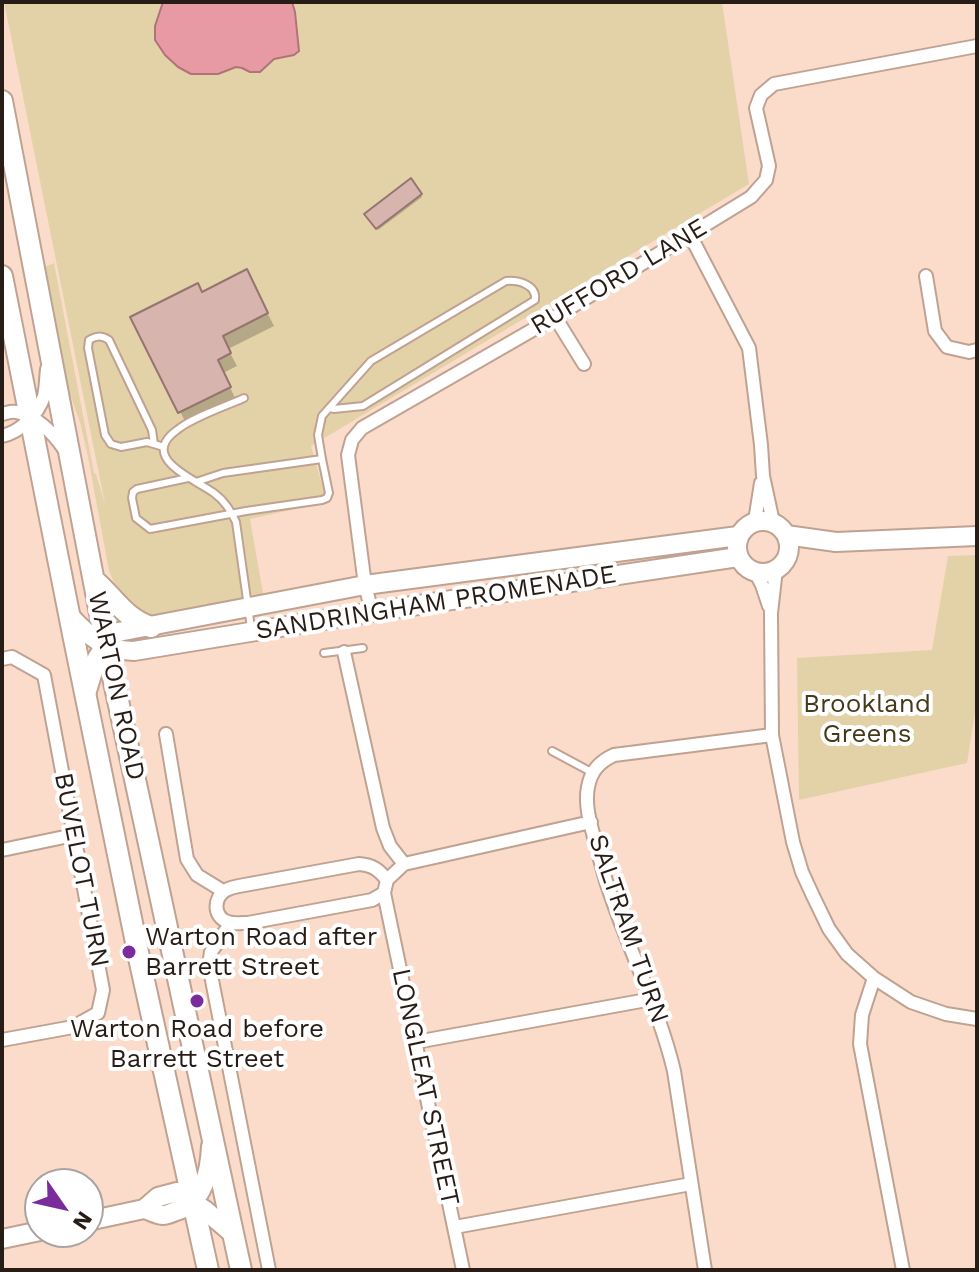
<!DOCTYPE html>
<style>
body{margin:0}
#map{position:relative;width:979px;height:1272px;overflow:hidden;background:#fbdccb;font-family:"Work Sans",sans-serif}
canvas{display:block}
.frame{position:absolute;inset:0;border:4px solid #271c16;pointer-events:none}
.north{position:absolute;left:24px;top:1168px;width:80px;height:80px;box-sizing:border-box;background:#fff;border:2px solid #a9a4a2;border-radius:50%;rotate:124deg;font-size:22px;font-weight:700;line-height:32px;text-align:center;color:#271c16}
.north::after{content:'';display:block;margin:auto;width:28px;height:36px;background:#7a2c9d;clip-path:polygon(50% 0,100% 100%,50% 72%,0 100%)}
</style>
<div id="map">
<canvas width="979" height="1272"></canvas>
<div class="frame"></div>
<div class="north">N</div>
</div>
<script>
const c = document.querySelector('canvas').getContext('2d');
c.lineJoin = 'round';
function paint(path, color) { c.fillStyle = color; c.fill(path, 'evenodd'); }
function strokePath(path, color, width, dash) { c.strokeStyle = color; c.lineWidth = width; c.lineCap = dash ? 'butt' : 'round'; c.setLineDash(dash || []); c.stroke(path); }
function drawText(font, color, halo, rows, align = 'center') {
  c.font = font + ' "Work Sans",sans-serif'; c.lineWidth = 8; c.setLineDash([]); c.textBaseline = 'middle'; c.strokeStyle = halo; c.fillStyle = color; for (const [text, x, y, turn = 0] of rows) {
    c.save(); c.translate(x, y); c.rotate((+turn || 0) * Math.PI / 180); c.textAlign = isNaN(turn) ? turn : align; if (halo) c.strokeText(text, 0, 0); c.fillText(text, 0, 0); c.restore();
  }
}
paint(new Path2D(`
 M 4,2 L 722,2 L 749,184 L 311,446 L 327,502 L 250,519 L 264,599 L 148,617 L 120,596 L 109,571 L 88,457 L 81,426 L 67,385 L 45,267 L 54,263 L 94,473 L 96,474 L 105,504 Z
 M 977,555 L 977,700 L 967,763 L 799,800 L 797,658 L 932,650 L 948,556 Z`), '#e3d2a8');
const water = new Path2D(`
 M 163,2 L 292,2 L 295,12 L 299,51 L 294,55 L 274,59 L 260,72 L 250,72 L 242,68 L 236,67 L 218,74 L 191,74 L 178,67 L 165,55 L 155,40 L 155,26 Z`);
paint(water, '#e89aa4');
strokePath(water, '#ae7479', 2);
paint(new Path2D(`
 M 410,181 L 422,197 L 378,230 L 367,215 Z
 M 253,285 L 274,326 L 228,349 L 237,366 L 223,373 L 236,400 L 187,425 L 133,318 L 202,294 Z`), '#0003');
const building = new Path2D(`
 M 411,178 L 422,194 L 376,229 L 364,214 Z
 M 247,269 L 268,313 L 223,336 L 231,353 L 218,360 L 231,387 L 178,413 L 130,317 L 198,283 L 202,292 Z`);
paint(building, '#d7b4ad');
strokePath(building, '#95756f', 2);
const lane = new Path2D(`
 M 244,398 C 224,407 193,417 177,430 C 138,458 195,479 214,493 C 225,501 230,510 236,522 L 251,628
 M 154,444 L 152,430 L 109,340 C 101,335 96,336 89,340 L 88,348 L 105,435 L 111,444 L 121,447 L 147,442 L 164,447
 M 322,459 L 318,435 L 322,416 L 371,361 L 506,281 C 519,280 537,285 535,300 L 363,406 L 334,409 L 330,408
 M 188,478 L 137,489 L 133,492 L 132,498 L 136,518 L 150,529 L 246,511 L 322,500 L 327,498 L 329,493 L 322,459 L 223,473 L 196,482
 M 324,653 L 363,648
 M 552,751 L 593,773`);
const street = new Path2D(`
 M 690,235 L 749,348 L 761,445 L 763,476 L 773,522
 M 926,276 L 935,331 L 947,347 L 969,352 L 977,350
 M 555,317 L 584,364
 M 2,414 C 7,413 11,411 16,412 C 35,414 54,434 64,449
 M 2,436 C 20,432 38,415 44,396 C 46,388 46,378 47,369
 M 755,521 L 761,483
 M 776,569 L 771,613 L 772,735 L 793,842 L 802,872 L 813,896 L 829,929 L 847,954 L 874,978 L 911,1002 L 946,1014 L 977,1019
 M 755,572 L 762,585 L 769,606
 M 372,612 L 365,585 L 348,455 L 352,440 L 362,428 L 555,317 L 751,197 L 766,180 L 769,166 L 756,108 L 761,95 L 774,84 L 977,46
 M 344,652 L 383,828 L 390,846 L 404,864
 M 2,659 L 12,657 L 44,675 L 103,990 L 98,1013 L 73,1027 L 2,1040
 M 166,734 L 187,859 L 197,875 L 223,891
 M 2,850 L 74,835
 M 384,893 L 372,900 L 248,923 C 242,923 234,924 228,922 C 213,917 213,898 226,890 C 230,888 234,887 239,886 L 359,864 C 373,865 379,870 387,880
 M 230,924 L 211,952 L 209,965 L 269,1270
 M 874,978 L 862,1015 L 860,1044 L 903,1270
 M 416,1042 L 652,999
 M 455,1227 L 691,1184
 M 463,1270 L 384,893 L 387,880 L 404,864 L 591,822
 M 705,1270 L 674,1071 C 659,1008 629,951 609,890 C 604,877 601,862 597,848 C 592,829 584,807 588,787 C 591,771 599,762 614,755 L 772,735`);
const secondary = new Path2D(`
 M737 547a26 26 0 1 1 52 0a26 26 0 1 1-52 0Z
 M 786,535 L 836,542 L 977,536
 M 70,616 C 88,636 106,651 134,651 L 372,612 L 738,557
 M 86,694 L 97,658 L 113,633 L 365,585 L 738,536
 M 144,1209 C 149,1210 157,1215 163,1215 C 167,1215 171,1213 176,1211 C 203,1204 210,1171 211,1146
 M 88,1221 L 144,1209 L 158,1197 L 177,1192 L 205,1210 L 233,1234
 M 2,1239 L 40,1231`);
const primary = new Path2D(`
 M 2,101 L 106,645 L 241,1270
 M 2,276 L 74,639 L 141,967 L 208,1270
 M 94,580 C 115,598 124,618 151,627`);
strokePath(lane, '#bfa292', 10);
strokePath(street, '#bfa292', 16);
strokePath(secondary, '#bfa292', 22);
strokePath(primary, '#bfa292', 24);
strokePath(lane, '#fff', 6);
strokePath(street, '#fff', 12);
strokePath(secondary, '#fff', 18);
strokePath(primary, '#fff', 20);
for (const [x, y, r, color] of [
 [129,952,8,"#7a2c9d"],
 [197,1001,8,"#7a2c9d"]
]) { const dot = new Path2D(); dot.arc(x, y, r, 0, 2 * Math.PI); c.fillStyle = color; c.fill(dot); strokePath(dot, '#fff', 3); }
drawText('26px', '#271c16', '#fff', [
 ["RUFFORD LANE",619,277,-31],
 ["SANDRINGHAM PROMENADE",436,603,-9],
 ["WARTON ROAD",116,686,78],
 ["BUVELOT TURN",81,870,79],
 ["SALTRAM TURN",628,929,71],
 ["LONGLEAT STREET",425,1087,78]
]);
drawText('26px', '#443919', '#fff', [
 ["Brookland",867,704],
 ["Greens",867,734]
]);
drawText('26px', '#271c16', '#fff', [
 ["Warton Road after",145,937],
 ["Barrett Street",145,967],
 ["Warton Road before",197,1029,"center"],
 ["Barrett Street",197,1059,"center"]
], 'left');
</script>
